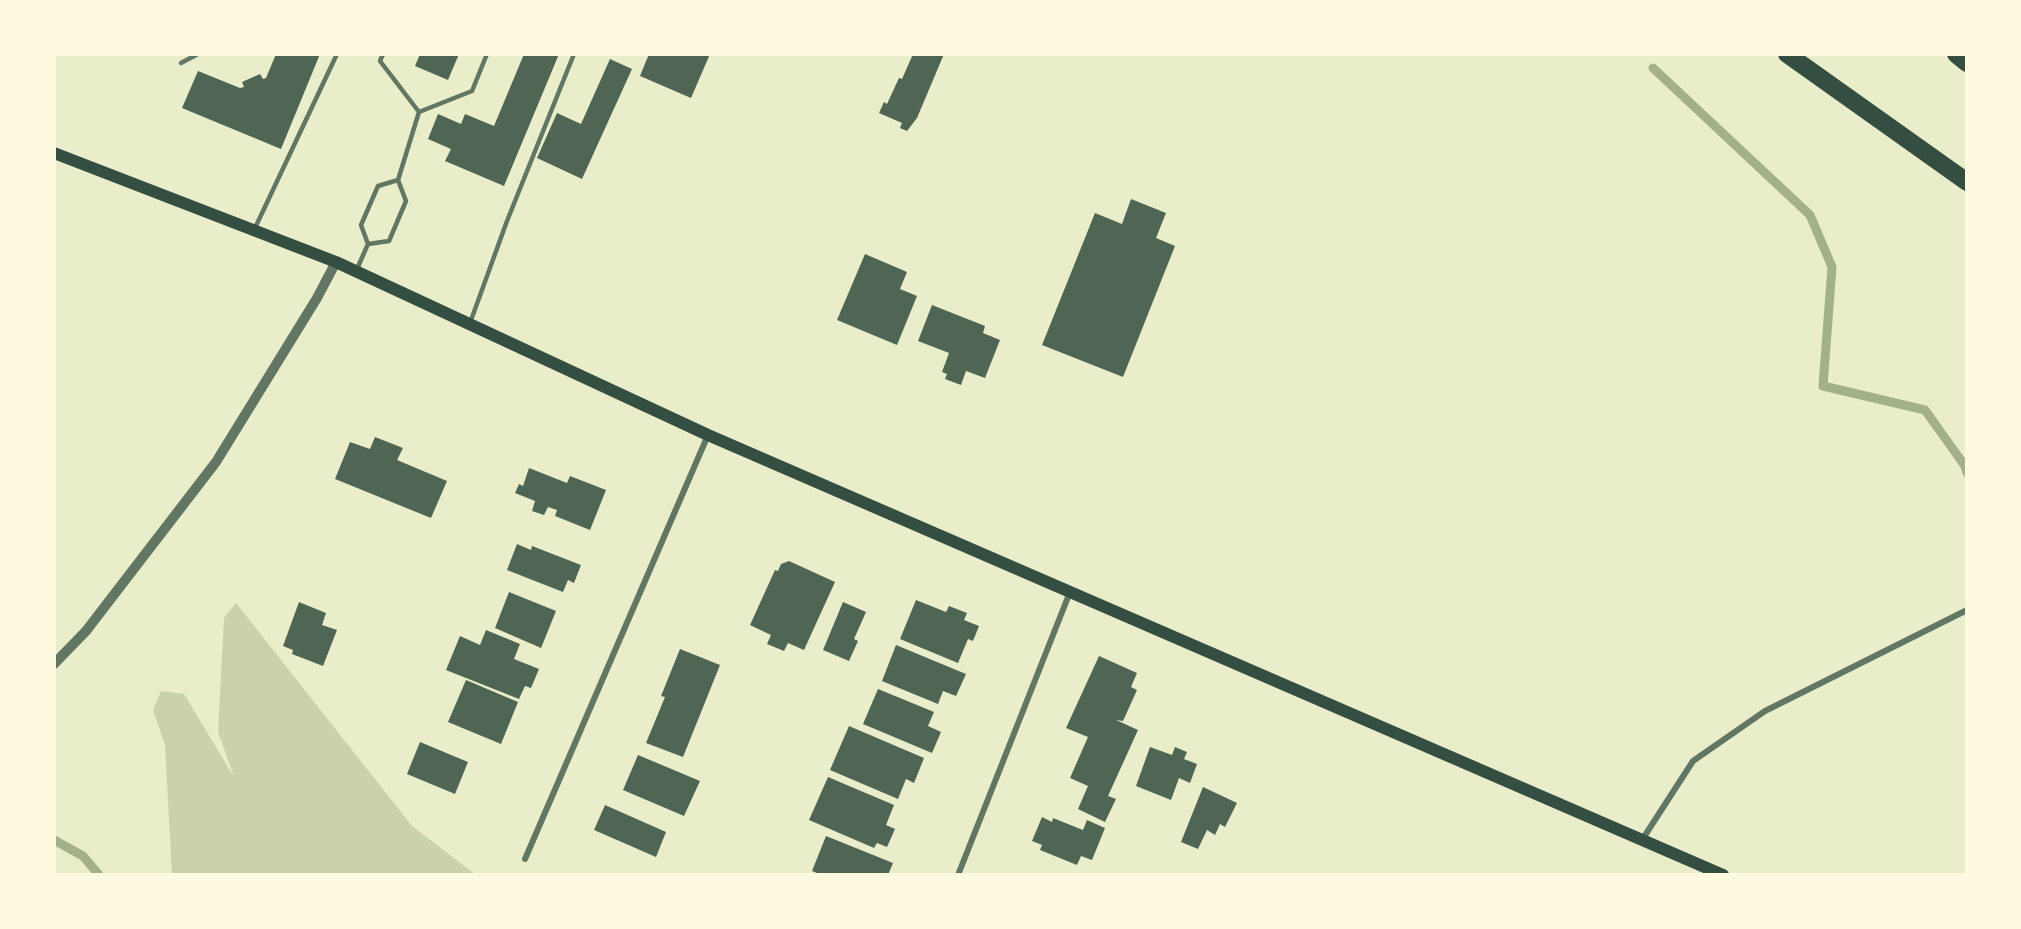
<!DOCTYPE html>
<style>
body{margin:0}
#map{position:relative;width:2021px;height:929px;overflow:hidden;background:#e9edc9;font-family:"PT Sans Narrow",sans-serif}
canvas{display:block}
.frame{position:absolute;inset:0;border:56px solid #fefae0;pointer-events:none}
</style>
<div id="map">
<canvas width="2021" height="929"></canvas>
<div class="frame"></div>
</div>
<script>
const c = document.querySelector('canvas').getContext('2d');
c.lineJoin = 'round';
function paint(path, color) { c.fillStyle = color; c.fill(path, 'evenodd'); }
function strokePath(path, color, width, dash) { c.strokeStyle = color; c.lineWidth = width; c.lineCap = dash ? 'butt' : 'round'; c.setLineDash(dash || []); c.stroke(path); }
paint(new Path2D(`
 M 236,603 L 412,826 L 476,875 L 172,875 L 165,745 L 153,710 L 161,691 L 184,694 L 234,777 L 218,732 L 224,618 Z`), '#cad2ad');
strokePath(new Path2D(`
 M 1653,68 L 1810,215 L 1832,267 L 1823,386 L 1925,410 L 1965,466 L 1967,473
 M 54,840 L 83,856 L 99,875`), '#a3b18a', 9);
paint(new Path2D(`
 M 276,54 L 320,54 L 281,149 L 182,108 L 198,71 L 240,88 L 244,87 L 242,82 L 260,74 L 263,79 L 266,78 Z
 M 420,54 L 459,54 L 448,80 L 415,66 Z
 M 524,54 L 559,54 L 504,186 L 445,161 L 451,149 L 428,139 L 438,114 L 461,124 L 465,114 L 494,126 Z
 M 649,54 L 710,54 L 691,98 L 640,76 Z
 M 913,54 L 944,54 L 917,118 L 907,131 L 900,128 L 902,123 L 879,113 L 884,102 L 887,104 L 899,78 L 902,79 Z
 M 610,59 L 632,69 L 582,179 L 537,158 L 557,113 L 581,124 Z
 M 1131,199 L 1166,213 L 1156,238 L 1175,246 L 1123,377 L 1042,345 L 1095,213 L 1122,224 Z
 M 865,254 L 907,272 L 900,289 L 917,296 L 897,345 L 837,320 Z
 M 932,305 L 985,326 L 983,333 L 1000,340 L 985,378 L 966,371 L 961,385 L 945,379 L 947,374 L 942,372 L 949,353 L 918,341 Z
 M 375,437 L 403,448 L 397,460 L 447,481 L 431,518 L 335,479 L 350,442 L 370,449 Z
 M 529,468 L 567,483 L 570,476 L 606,490 L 590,530 L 555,516 L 557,510 L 548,507 L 544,515 L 532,511 L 535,501 L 515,493 L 519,484 L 523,486 Z
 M 517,544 L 531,550 L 532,546 L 581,565 L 574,583 L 568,580 L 563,592 L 507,570 Z
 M 789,561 L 835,582 L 804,650 L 788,643 L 784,651 L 767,644 L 771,635 L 750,625 L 775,570 L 778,571 L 781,564 Z
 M 509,592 L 556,611 L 541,648 L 495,628 Z
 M 916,600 L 946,612 L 949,606 L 967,613 L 964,620 L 979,626 L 973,641 L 968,639 L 958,663 L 900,639 Z
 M 299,602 L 326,613 L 322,625 L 337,630 L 323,666 L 292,654 L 293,650 L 283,646 Z
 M 843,602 L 866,612 L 854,639 L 858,641 L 849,661 L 823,650 Z
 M 486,630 L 520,644 L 514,659 L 539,669 L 531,688 L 525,686 L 519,699 L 446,670 L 460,636 L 480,645 Z
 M 896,645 L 966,674 L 956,696 L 943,691 L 938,704 L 882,681 Z
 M 680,649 L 720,665 L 683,757 L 646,743 L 665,697 L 661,696 Z
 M 1099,656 L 1137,673 L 1131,687 L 1137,690 L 1123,721 L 1116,720 L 1138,730 L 1108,796 L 1116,799 L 1105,822 L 1078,809 L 1088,786 L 1070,778 L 1088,737 L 1066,728 Z
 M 466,680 L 518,702 L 501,744 L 448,722 Z
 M 878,689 L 934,712 L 928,726 L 941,732 L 932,753 L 863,724 Z
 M 849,726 L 924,758 L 914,783 L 906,779 L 898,799 L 830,770 Z
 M 420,742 L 468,762 L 455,794 L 407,774 Z
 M 1150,747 L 1172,755 L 1175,747 L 1187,752 L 1184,759 L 1197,764 L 1190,783 L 1179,778 L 1171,800 L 1136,786 Z
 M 638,755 L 700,781 L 684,816 L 623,790 Z
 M 828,777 L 894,805 L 886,825 L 895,829 L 887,847 L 877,843 L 874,848 L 809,820 Z
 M 1203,787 L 1237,803 L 1225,827 L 1220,824 L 1215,835 L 1207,830 L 1198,849 L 1181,842 Z
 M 605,805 L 666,832 L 656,857 L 594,830 Z
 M 1042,817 L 1052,822 L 1053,818 L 1083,830 L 1087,820 L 1105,828 L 1092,860 L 1081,856 L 1077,865 L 1040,850 L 1042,845 L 1032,841 Z
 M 826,836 L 893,863 L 888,875 L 822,875 L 812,871 Z`), '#4f6655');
strokePath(new Path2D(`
 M 383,54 L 380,61 L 419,112 L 398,180
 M 181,63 L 198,54
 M 419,112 L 472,91 L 487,54
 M 255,228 L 337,54
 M 357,269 L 368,244 L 361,225 L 378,186 L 398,180 L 406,201 L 389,241 L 368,244
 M 470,323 L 507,221 L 574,54`), '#617663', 4.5);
strokePath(new Path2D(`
 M 1642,840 L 1693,761 L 1765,711 L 1967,610
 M 525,859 L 708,435
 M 958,875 L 1070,592`), '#617663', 6);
strokePath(new Path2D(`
 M 54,664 L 86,631 L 216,462 L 317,298 L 336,262`), '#617663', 10);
strokePath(new Path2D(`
 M 54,153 L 336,262 L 708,435 L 1723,875`), '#344e41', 12);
strokePath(new Path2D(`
 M 1787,54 L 1967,182
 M 1956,54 L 1967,63`), '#344e41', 18);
</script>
